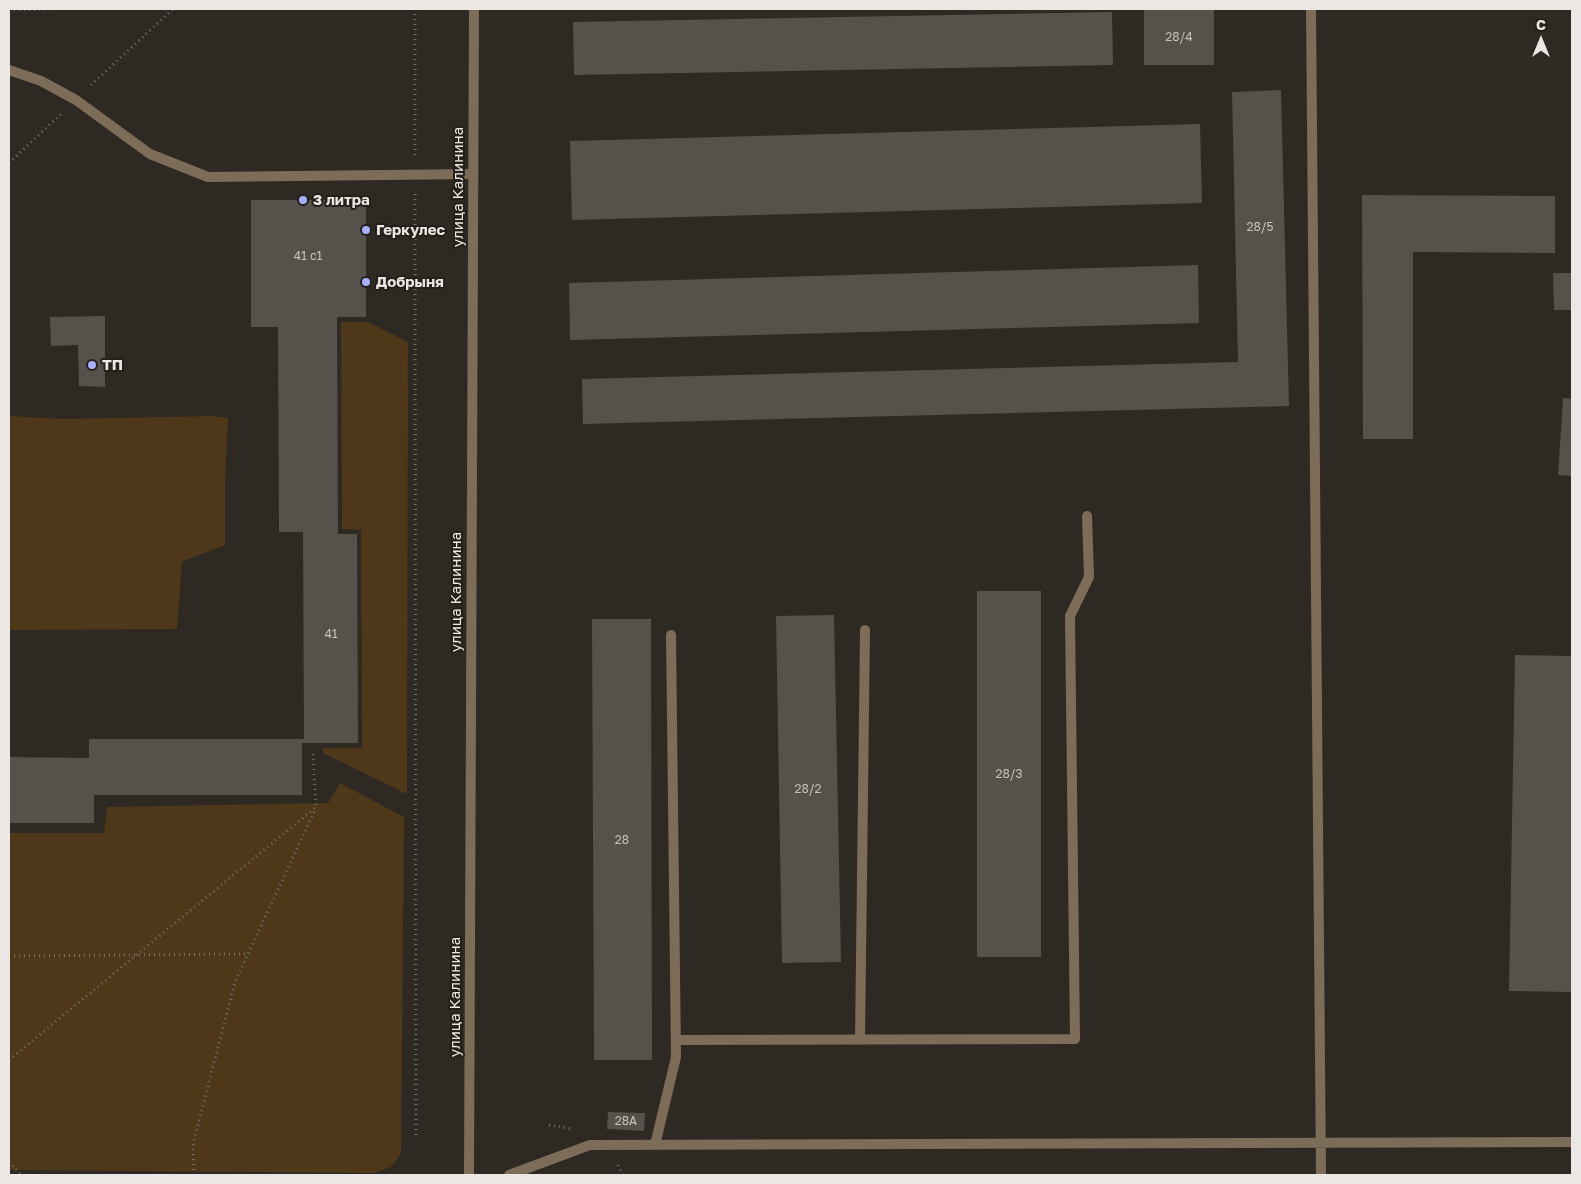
<!DOCTYPE html>
<meta charset="utf-8">
<style>
body{margin:0}
#map{position:relative;width:1581px;height:1184px;overflow:hidden;background:#2e2923;font-family:"Golos Text",sans-serif}
canvas{display:block}
.frame{position:absolute;inset:0;border:10px solid #ebe7e4;pointer-events:none}
.north{position:absolute;left:1516px;top:15px;width:50px;height:50px;-webkit-text-stroke:4px #24201a;paint-order:stroke;rotate:0deg;font-size:14px;font-weight:700;line-height:20px;text-align:center;color:#ebe7e4}
.north::after{content:'';display:block;margin:auto;width:18px;height:22px;background:#ebe7e4;clip-path:polygon(50% 0,100% 100%,50% 72%,0 100%)}
</style>
<div id="map">
<canvas width="1581" height="1184"></canvas>
<div class="frame"></div>
<div class="north">С</div>
</div>
<script>
const c = document.querySelector('canvas').getContext('2d');
c.lineJoin = 'round';
function paint(path, color) { c.fillStyle = color; c.fill(path, 'evenodd'); }
function strokePath(path, color, width, dash) { c.strokeStyle = color; c.lineWidth = width; c.lineCap = dash ? 'butt' : 'round'; c.setLineDash(dash || []); c.stroke(path); }
function drawText(font, color, halo, rows, align = 'center') {
  c.font = font + ' "Golos Text",sans-serif'; c.lineWidth = 4; c.setLineDash([]); c.textBaseline = 'middle'; c.strokeStyle = halo; c.fillStyle = color; for (const [text, x, y, turn = 0] of rows) {
    c.save(); c.translate(x, y); c.rotate((+turn || 0) * Math.PI / 180); c.textAlign = isNaN(turn) ? turn : align; if (halo) c.strokeText(text, 0, 0); c.fillText(text, 0, 0); c.restore();
  }
}
paint(new Path2D(`
 M 341,322 L 368,322 L 408,342 L 407,794 L 323,753 L 323,748 L 362,748 L 361,530 L 342,529 Z
 M 9,416 L 62,419 L 214,416 L 228,418 L 225,480 L 225,545 L 182,562 L 177,629 L 9,630 Z
 M 340,783 L 404,817 L 401,1154 L 391,1167 L 374,1173 L 9,1170 L 9,833 L 104,833 L 107,807 L 328,803 Z`), '#4f3719');
paint(new Path2D(`
 M 1144,9 L 1214,9 L 1214,65 L 1144,65 Z
 M 1112,12 L 1113,65 L 574,75 L 573,22 Z
 M 1281,90 L 1289,406 L 583,424 L 582,379 L 1238,362 L 1232,92 Z
 M 1200,124 L 1202,203 L 572,220 L 570,141 Z
 M 1362,195 L 1555,196 L 1555,253 L 1413,252 L 1413,439 L 1363,439 Z
 M 251,200 L 366,200 L 366,317 L 337,317 L 338,534 L 357,534 L 358,743 L 302,743 L 302,795 L 94,795 L 94,823 L 9,823 L 9,757 L 89,758 L 89,739 L 304,739 L 303,532 L 279,532 L 278,327 L 251,327 Z
 M 1198,265 L 1199,323 L 570,340 L 569,283 Z
 M 1553,273 L 1572,273 L 1572,310 L 1554,310 Z
 M 105,316 L 105,387 L 79,386 L 78,345 L 51,346 L 50,317 Z
 M 1563,398 L 1572,399 L 1572,476 L 1558,475 Z
 M 977,591 L 1041,591 L 1041,957 L 977,957 Z
 M 834,615 L 841,962 L 782,963 L 776,616 Z
 M 592,619 L 651,619 L 652,1060 L 594,1060 Z
 M 1515,655 L 1572,656 L 1572,992 L 1509,991 Z
 M 608,1112 L 645,1113 L 644,1131 L 607,1129 Z`), '#56514a');
strokePath(new Path2D(`
 M 415,9 L 415,156
 M 9,10 L 54,9
 M 91,85 L 173,9
 M 9,163 L 61,114
 M 415,194 L 416,1139
 M 9,956 L 248,954
 M 9,1060 L 316,807 L 313,752
 M 549,1125 L 573,1129
 M 9,1162 L 21,1175
 M 618,1165 L 623,1175
 M 194,1175 L 193,1144 L 235,982 L 315,810`), '#746f6a', 3, [1, 4]);
strokePath(new Path2D(`
 M 1311,9 L 1321,1175
 M 9,70 L 41,81 L 76,100 L 150,154 L 208,177 L 473,174
 M 676,1040 L 1075,1039 L 1070,616 L 1089,577 L 1087,516
 M 860,1040 L 865,630
 M 655,1145 L 676,1057 L 671,635
 M 509,1175 L 590,1145 L 1572,1142`), '#7d6c58', 10);
strokePath(new Path2D(`
 M 469,1175 L 474,9`), '#7d6c58', 10);
for (const [x, y, r, color] of [
 [303,200,5,"#abaffb"],
 [366,230,5,"#abaffb"],
 [366,282,5,"#abaffb"],
 [92,365,5,"#abaffb"]
]) { const dot = new Path2D(); dot.arc(x, y, r, 0, 2 * Math.PI); c.fillStyle = color; c.fill(dot); strokePath(dot, '#24201a', 2); }
drawText('12px', '#c6c2be', null, [
 ["28/4",1179,37],
 ["28/5",1260,227],
 ["41 с1",308,256],
 ["41",331,634],
 ["28/3",1009,774],
 ["28/2",808,789],
 ["28",622,840],
 ["28А",626,1121]
]);
drawText('15px', '#ebe7e4', '#24201a', [
 ["улица Калинина",458,187,-90],
 ["улица Калинина",456,592,-90],
 ["улица Калинина",455,997,-90]
]);
drawText('bold 15px', '#ebe7e4', '#24201a', [
 ["3 литра",313,200],
 ["Геркулес",376,230],
 ["Добрыня",376,282],
 ["ТП",102,365]
], 'left');
</script>
